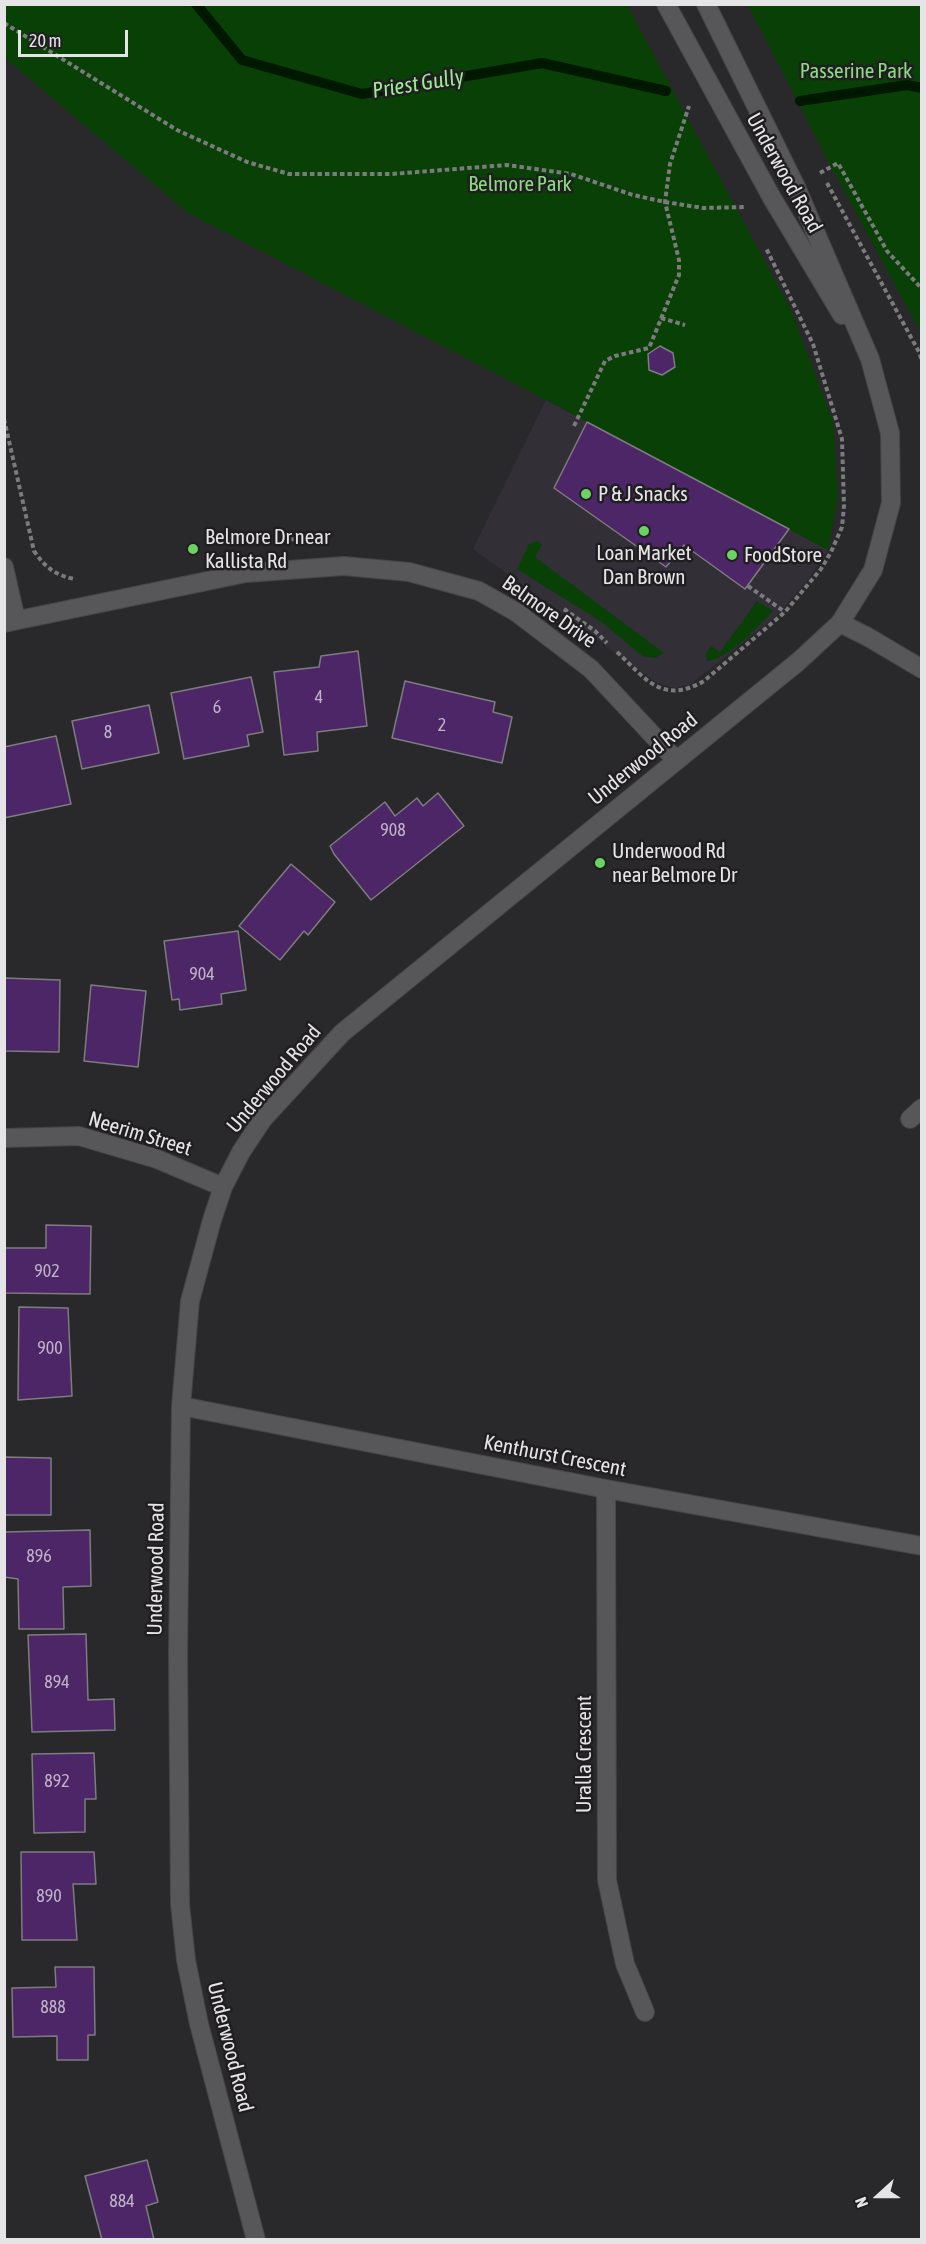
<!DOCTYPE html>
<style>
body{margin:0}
#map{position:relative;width:926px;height:2244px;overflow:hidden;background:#29282b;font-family:"Asap Condensed",sans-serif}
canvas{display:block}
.frame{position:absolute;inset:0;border:6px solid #e5e4e6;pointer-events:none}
.north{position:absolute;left:848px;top:2166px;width:60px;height:60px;-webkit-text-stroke:4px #201e21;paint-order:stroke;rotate:249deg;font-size:16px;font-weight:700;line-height:24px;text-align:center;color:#e5e4e6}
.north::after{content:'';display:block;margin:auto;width:21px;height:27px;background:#e5e4e6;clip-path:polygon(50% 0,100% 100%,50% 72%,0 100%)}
.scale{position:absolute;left:18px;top:30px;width:110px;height:27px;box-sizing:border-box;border:3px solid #e5e4e6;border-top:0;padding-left:8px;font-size:18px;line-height:21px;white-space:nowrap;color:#e5e4e6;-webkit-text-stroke:4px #201e21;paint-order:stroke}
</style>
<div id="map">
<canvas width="926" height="2244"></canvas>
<div class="frame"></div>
<div class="north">N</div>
<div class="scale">20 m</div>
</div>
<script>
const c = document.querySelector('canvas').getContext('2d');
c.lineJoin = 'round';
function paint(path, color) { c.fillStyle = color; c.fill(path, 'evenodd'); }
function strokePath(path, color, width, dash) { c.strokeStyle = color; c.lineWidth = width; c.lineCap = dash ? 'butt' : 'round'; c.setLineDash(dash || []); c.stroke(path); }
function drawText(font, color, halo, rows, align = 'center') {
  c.font = font + ' "Asap Condensed",sans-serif'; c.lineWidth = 5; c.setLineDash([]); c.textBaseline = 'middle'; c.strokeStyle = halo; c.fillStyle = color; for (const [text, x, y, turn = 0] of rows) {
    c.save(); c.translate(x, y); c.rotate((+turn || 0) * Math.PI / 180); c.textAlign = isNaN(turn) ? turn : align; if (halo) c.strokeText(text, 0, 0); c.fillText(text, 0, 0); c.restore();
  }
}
paint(new Path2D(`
 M 546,400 L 828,550 L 805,584 L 775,617 L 691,684 L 675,688 L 657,683 L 473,549 Z`), '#332f37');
paint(new Path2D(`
 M 5,5 L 627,5 L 791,310 L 833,422 L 838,496 L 828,550 L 546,400 L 188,213 L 5,58 Z
 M 748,5 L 921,5 L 921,333 L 827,159 Z
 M 538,541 L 542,545 L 535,557 L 664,653 L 655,658 L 642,656 L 603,623 L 517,569 L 529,544 Z
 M 757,601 L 773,611 C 757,627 730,659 707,661 L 706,654 L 711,646 L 720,652 Z`), '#094006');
strokePath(new Path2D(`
 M 196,4 L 242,60 L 362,94 L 542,63 L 666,91
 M 800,101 L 907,85 L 922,88`), '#001700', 10);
const building = new Path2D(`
 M 660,346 L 673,353 L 675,367 L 662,375 L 649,370 L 648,354 Z
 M 587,422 L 789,529 L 745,589 L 684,545 L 666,567 L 554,488 Z
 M 358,651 L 367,726 L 317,732 L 318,751 L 284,755 L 274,672 L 319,667 L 321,656 Z
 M 251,677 L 263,732 L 247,735 L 249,746 L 184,759 L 171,693 Z
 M 405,681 L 495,702 L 493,712 L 512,717 L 502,763 L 392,738 Z
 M 149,705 L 159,753 L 82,769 L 72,721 Z
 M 56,736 L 71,804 L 4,818 L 4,747 Z
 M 438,793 L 464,826 L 371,900 L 334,854 L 330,846 L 385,802 L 395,816 L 417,798 L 423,806 Z
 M 291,864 L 335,902 L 308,935 L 304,931 L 280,960 L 239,926 Z
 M 238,931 L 246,990 L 221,994 L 222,1004 L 180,1010 L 179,999 L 172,1000 L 164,941 Z
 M 4,978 L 60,980 L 59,1052 L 4,1051 Z
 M 91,985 L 146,991 L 138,1067 L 84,1061 Z
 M 46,1225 L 91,1226 L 90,1294 L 4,1293 L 4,1248 L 46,1248 Z
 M 19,1307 L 68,1308 L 72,1396 L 18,1400 Z
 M 4,1457 L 51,1458 L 51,1515 L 4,1515 Z
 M 90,1530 L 91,1586 L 63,1587 L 64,1629 L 19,1629 L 18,1579 L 4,1577 L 4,1532 Z
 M 86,1634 L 88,1700 L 114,1699 L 115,1730 L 32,1732 L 28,1635 Z
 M 94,1753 L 96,1799 L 85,1799 L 85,1832 L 34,1833 L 32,1754 Z
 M 21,1852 L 94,1852 L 96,1884 L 73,1884 L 77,1940 L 22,1940 Z
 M 55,1967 L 94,1967 L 95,2035 L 88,2035 L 88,2060 L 57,2060 L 57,2036 L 13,2037 L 12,1988 L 56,1987 Z
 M 147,2160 L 158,2202 L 146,2206 L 154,2240 L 102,2240 L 85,2176 Z`);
paint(building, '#4d2668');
strokePath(building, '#7d7c7f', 1.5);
const minor = new Path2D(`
 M 666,4 L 772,198 L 842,315
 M 4,567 L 16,620
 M 4,623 L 246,573 L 344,566 L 409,572 L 479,591 L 516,612 L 591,669 L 676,760
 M 840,623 L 868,637 L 922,669
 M 910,1119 L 922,1108
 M 4,1138 L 79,1136 L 157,1159 L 223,1187
 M 181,1406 L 606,1489 L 922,1546
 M 606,1489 L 607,1880 L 625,1964 L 645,2012
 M 256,2240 L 199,2024 L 186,1960 L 180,1904 L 178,1654 L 181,1406 L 190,1301 L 212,1220 L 223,1187 L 241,1152 L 263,1119 L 342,1033 L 799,661 L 840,623 L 873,570 L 891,503 L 890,433 L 870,359 L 796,187 L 706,4`);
strokePath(minor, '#454446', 20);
strokePath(new Path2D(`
 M 4,23 L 177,130 L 247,162 L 289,174 L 392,174 L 507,165 L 571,174 L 633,195 L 665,202 L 703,208 L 745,207
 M 820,173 L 838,163 L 887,251 L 922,289
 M 827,183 L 919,352 L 922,361
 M 661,318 L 685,325
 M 4,419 L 34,551 C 45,567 55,575 74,579
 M 574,426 L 605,361 L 615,356 L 649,348 L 679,275 L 679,260 L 665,202 L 670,164 L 689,106
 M 275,540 L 298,539
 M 748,586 L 785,612
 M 564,609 L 595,631 L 607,643
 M 617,652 C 646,679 662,705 704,681 L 785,612 L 821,569 L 831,552 L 842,527 L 844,506 L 842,439 L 813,344 L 766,248`), '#7b7a7d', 4, [4.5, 3]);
strokePath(minor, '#575659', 18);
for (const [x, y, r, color] of [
 [586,494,6,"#6bd363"],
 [644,531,6,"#6bd363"],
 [193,549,6,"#6bd363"],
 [732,555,6,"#6bd363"],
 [600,863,6,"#6bd363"]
]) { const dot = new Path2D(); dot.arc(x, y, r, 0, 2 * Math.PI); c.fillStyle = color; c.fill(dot); strokePath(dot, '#201e21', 2); }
drawText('18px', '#bfb4c6', null, [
 ["4",319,697],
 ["6",217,707],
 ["2",442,725],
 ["8",108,732],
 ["908",393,830],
 ["904",202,974],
 ["902",47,1271],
 ["900",50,1348],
 ["896",39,1556],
 ["894",57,1682],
 ["892",57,1781],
 ["890",49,1896],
 ["888",53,2007],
 ["884",122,2201]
]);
drawText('21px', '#8bdb83', '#201e21', [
 ["Passerine Park",856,71],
 ["Belmore Park",520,184]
]);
drawText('21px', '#e5e4e6', '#201e21', [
 ["Underwood Road",784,173,61],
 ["Belmore Drive",549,612,35],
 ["Underwood Road",643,759,-39],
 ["Underwood Road",274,1079,-50],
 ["Neerim Street",140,1134,17],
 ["Kenthurst Crescent",555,1456,11],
 ["Underwood Road",156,1569,-89],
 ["Uralla Crescent",584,1754,-90],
 ["Underwood Road",230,2047,76]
]);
drawText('21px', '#e5e4e6', '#201e21', [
 ["P & J Snacks",598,494],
 ["Belmore Dr near",205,537],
 ["Kallista Rd",205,561],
 ["Loan Market",644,553,"center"],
 ["Dan Brown",644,577,"center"],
 ["FoodStore",744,555],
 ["Underwood Rd",612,851],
 ["near Belmore Dr",612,875]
], 'left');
drawText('italic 22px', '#9aeb92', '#201e21', [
 ["Priest Gully",418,84,-9]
]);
</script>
